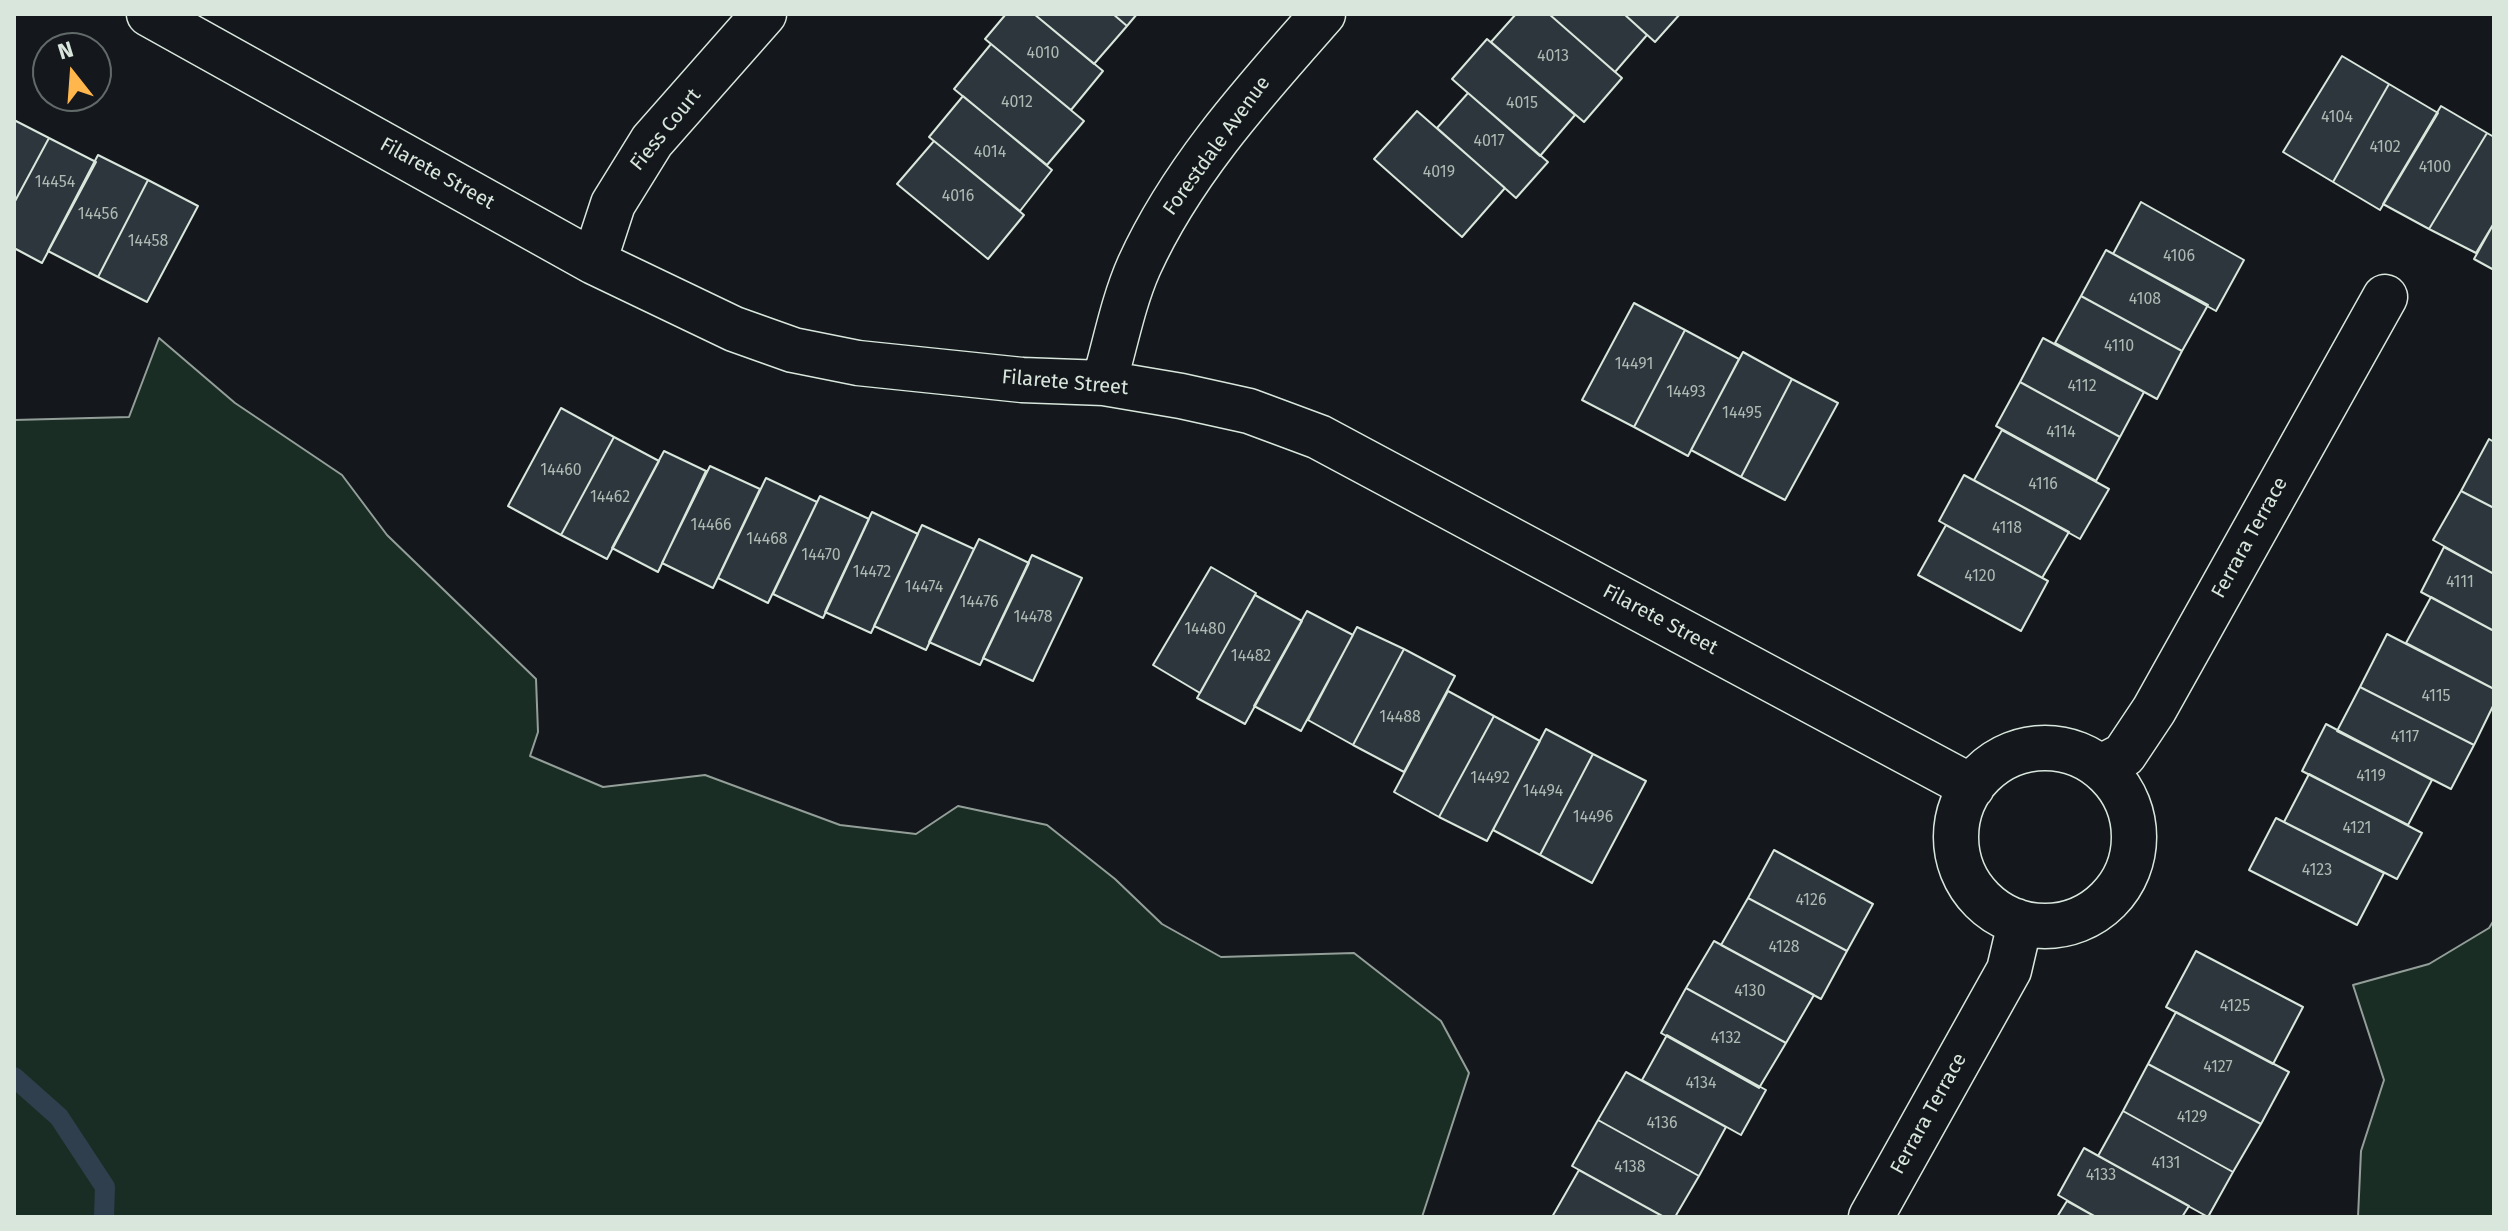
<!DOCTYPE html>
<style>
body{margin:0}
#map{position:relative;width:2508px;height:1231px;overflow:hidden;background:#14181c;font-family:"Fira Sans",sans-serif}
canvas{display:block}
.frame{position:absolute;inset:0;border:16px solid #d8e6dc;pointer-events:none}
.north{position:absolute;left:32px;top:32px;width:80px;height:80px;box-sizing:border-box;background:#14181c;border:2px solid #626a69;border-radius:50%;rotate:343deg;font-size:22px;font-weight:700;line-height:32px;text-align:center;color:#d8e6dc}
.north::after{content:'';display:block;margin:auto;width:28px;height:36px;background:#ffb74d;clip-path:polygon(50% 0,100% 100%,50% 72%,0 100%)}
</style>
<div id="map">
<canvas width="2508" height="1231"></canvas>
<div class="frame"></div>
<div class="north">N</div>
</div>
<script>
const c = document.querySelector('canvas').getContext('2d');
c.lineJoin = 'round';
function paint(path, color) { c.fillStyle = color; c.fill(path, 'evenodd'); }
function strokePath(path, color, width, dash) { c.strokeStyle = color; c.lineWidth = width; c.lineCap = dash ? 'butt' : 'round'; c.setLineDash(dash || []); c.stroke(path); }
function drawText(font, color, halo, rows, align = 'center') {
  c.font = font + ' "Fira Sans",sans-serif'; c.lineWidth = 6; c.setLineDash([]); c.textBaseline = 'middle'; c.strokeStyle = halo; c.fillStyle = color; for (const [text, x, y, turn = 0] of rows) {
    c.save(); c.translate(x, y); c.rotate((+turn || 0) * Math.PI / 180); c.textAlign = isNaN(turn) ? turn : align; if (halo) c.strokeText(text, 0, 0); c.fillText(text, 0, 0); c.restore();
  }
}
const green = new Path2D(`
 M 159,338 L 235,403 L 342,475 L 387,535 L 536,679 L 538,732 L 530,756 L 603,787 L 705,775 L 840,825 L 916,834 L 958,806 L 1047,825 L 1115,879 L 1162,924 L 1221,957 L 1354,953 L 1441,1021 L 1469,1073 L 1422,1217 L 14,1217 L 14,420 L 129,417 Z
 M 2494,920 L 2494,1217 L 2358,1217 L 2361,1151 L 2384,1080 L 2353,985 L 2429,964 L 2489,928 Z`);
paint(green, '#1a2d24');
strokePath(green, '#939e99', 2);
strokePath(new Path2D(`
 M 14,1077 L 59,1117 L 105,1187 L 104,1217`), '#2f3f4d', 20);
const building = new Path2D(`
 M 1006,14 L 1034,14 L 1103,71 L 1071,110 L 985,39 Z
 M 1034,14 L 1113,14 L 1127,26 L 1094,64 Z
 M 1113,14 L 1137,14 L 1127,26 Z
 M 1516,14 L 1549,14 L 1622,78 L 1584,122 L 1491,42 Z
 M 1549,14 L 1624,14 L 1647,35 L 1615,72 Z
 M 1624,14 L 1680,14 L 1655,42 Z
 M 1487,39 L 1575,115 L 1540,156 L 1452,79 Z
 M 991,44 L 1084,121 L 1047,165 L 954,89 Z
 M 2342,56 L 2389,84 L 2333,182 L 2283,152 Z
 M 2389,84 L 2438,113 L 2380,210 L 2333,182 Z
 M 1468,93 L 1548,162 L 1516,198 L 1437,128 Z
 M 963,96 L 1052,170 L 1020,211 L 929,137 Z
 M 2441,106 L 2487,133 L 2429,229 L 2383,204 Z
 M 1417,111 L 1505,188 L 1462,237 L 1374,159 Z
 M 14,120 L 49,138 L 14,203 Z
 M 2487,133 L 2494,137 L 2494,223 L 2476,253 L 2429,229 Z
 M 49,138 L 96,162 L 42,263 L 14,248 L 14,203 Z
 M 934,141 L 1024,215 L 988,259 L 897,184 Z
 M 98,155 L 148,180 L 98,277 L 48,251 Z
 M 148,180 L 198,206 L 147,302 L 98,277 Z
 M 2141,202 L 2244,260 L 2216,311 L 2113,254 Z
 M 2494,223 L 2494,270 L 2474,259 Z
 M 2106,250 L 2208,305 L 2182,351 L 2081,296 Z
 M 2081,296 L 2182,351 L 2157,399 L 2055,343 Z
 M 1634,303 L 1685,330 L 1634,427 L 1582,400 Z
 M 1685,330 L 1739,359 L 1688,456 L 1634,427 Z
 M 2043,338 L 2144,392 L 2120,437 L 2020,382 Z
 M 1743,352 L 1792,379 L 1741,477 L 1691,450 Z
 M 1792,379 L 1838,403 L 1785,500 L 1741,477 Z
 M 2020,382 L 2120,437 L 2096,481 L 1996,426 Z
 M 561,408 L 614,437 L 561,535 L 508,506 Z
 M 2002,430 L 2109,489 L 2080,539 L 1974,480 Z
 M 614,437 L 659,461 L 607,559 L 561,535 Z
 M 2489,439 L 2494,442 L 2494,508 L 2461,491 Z
 M 664,451 L 706,471 L 658,572 L 612,548 Z
 M 710,466 L 760,489 L 713,588 L 662,563 Z
 M 1964,475 L 2069,532 L 2042,578 L 1939,521 Z
 M 766,478 L 817,502 L 768,603 L 718,578 Z
 M 2461,491 L 2494,508 L 2494,574 L 2433,540 Z
 M 820,496 L 869,519 L 823,618 L 773,594 Z
 M 872,512 L 918,534 L 871,633 L 825,612 Z
 M 922,525 L 974,549 L 926,650 L 874,626 Z
 M 1946,525 L 2048,581 L 2021,631 L 1918,575 Z
 M 979,539 L 1029,563 L 980,665 L 929,642 Z
 M 2444,547 L 2494,574 L 2494,631 L 2421,592 Z
 M 1032,555 L 1082,578 L 1033,681 L 983,658 Z
 M 1211,567 L 1256,593 L 1200,693 L 1153,665 Z
 M 1255,595 L 1302,621 L 1245,724 L 1197,698 Z
 M 2431,597 L 2494,631 L 2494,689 L 2406,643 Z
 M 1307,611 L 1353,635 L 1301,731 L 1254,706 Z
 M 1357,627 L 1404,649 L 1353,745 L 1308,720 Z
 M 2387,634 L 2494,689 L 2494,704 L 2474,745 L 2360,687 Z
 M 1404,649 L 1455,676 L 1404,772 L 1353,745 Z
 M 2360,687 L 2474,745 L 2451,789 L 2337,731 Z
 M 1448,691 L 1494,716 L 1439,817 L 1394,792 Z
 M 1494,716 L 1540,741 L 1487,841 L 1439,817 Z
 M 2326,724 L 2432,780 L 2408,825 L 2302,771 Z
 M 1546,729 L 1593,754 L 1540,855 L 1493,830 Z
 M 1593,754 L 1646,781 L 1592,883 L 1540,855 Z
 M 2309,774 L 2422,833 L 2397,879 L 2284,822 Z
 M 2276,818 L 2384,873 L 2357,925 L 2249,870 Z
 M 1774,850 L 1873,904 L 1847,951 L 1748,898 Z
 M 1748,898 L 1847,951 L 1821,999 L 1721,945 Z
 M 1714,941 L 1814,995 L 1786,1043 L 1686,988 Z
 M 2196,951 L 2303,1007 L 2273,1064 L 2166,1007 Z
 M 1686,988 L 1786,1043 L 1759,1088 L 1661,1033 Z
 M 2176,1012 L 2289,1072 L 2261,1124 L 2148,1064 Z
 M 1667,1035 L 1766,1090 L 1741,1135 L 1642,1080 Z
 M 2148,1064 L 2261,1124 L 2233,1172 L 2123,1111 Z
 M 1626,1072 L 1726,1127 L 1699,1176 L 1598,1120 Z
 M 2123,1111 L 2233,1172 L 2208,1217 L 2098,1156 Z
 M 1598,1120 L 1699,1176 L 1675,1217 L 1664,1217 L 1572,1166 Z
 M 2084,1148 L 2189,1206 L 2182,1217 L 2096,1217 L 2058,1195 Z
 M 1579,1170 L 1664,1217 L 1552,1217 Z
 M 2067,1201 L 2096,1217 L 2057,1217 Z`);
paint(building, '#2c363c');
strokePath(building, '#d8e6dc', 2);
const street = new Path2D(`
 M 149,14 L 594,262 L 734,329 L 793,350 L 858,363 L 1022,380 L 1104,383 L 1181,396 L 1249,411 L 1319,437 L 1972,787
 M 594,262 L 613,204 L 652,141 L 764,14
 M 1104,383 C 1115,345 1123,302 1139,266 C 1182,171 1255,91 1323,14
 M1956 837a89 89 0 1 1 178 0a89 89 0 1 1-178 0Z
 M 2101,767 L 2124,755 L 2154,710 L 2385,297
 M 1871,1217 L 2009,970 L 2017,936 L 2016,921`);
strokePath(street, '#d8e6dc', 47);
strokePath(street, '#14181c', 44);
drawText('16px', '#adbab4', null, [
 ["4010",1043,54],
 ["4013",1553,57],
 ["4012",1017,103],
 ["4015",1522,104],
 ["4104",2337,118],
 ["4017",1489,142],
 ["4102",2385,148],
 ["4014",990,153],
 ["4100",2435,168],
 ["4019",1439,173],
 ["14454",55,183],
 ["4016",958,197],
 ["14456",98,215],
 ["14458",148,242],
 ["4106",2179,257],
 ["4108",2145,300],
 ["4110",2119,347],
 ["14491",1634,365],
 ["4112",2082,387],
 ["14493",1686,393],
 ["14495",1742,414],
 ["4114",2061,433],
 ["14460",561,471],
 ["4116",2043,485],
 ["14462",610,498],
 ["14466",711,526],
 ["4118",2007,529],
 ["14468",767,540],
 ["14470",821,556],
 ["14472",872,573],
 ["4120",1980,577],
 ["4111",2460,583],
 ["14474",924,588],
 ["14476",979,603],
 ["14478",1033,618],
 ["14480",1205,630],
 ["14482",1251,657],
 ["4115",2436,697],
 ["14488",1400,718],
 ["4117",2405,738],
 ["4119",2371,777],
 ["14492",1490,779],
 ["14494",1543,792],
 ["14496",1593,818],
 ["4121",2357,829],
 ["4123",2317,871],
 ["4126",1811,901],
 ["4128",1784,948],
 ["4130",1750,992],
 ["4125",2235,1007],
 ["4132",1726,1039],
 ["4127",2218,1068],
 ["4134",1701,1084],
 ["4129",2192,1118],
 ["4136",1662,1124],
 ["4131",2166,1164],
 ["4138",1630,1168],
 ["4133",2101,1176]
]);
drawText('20px', '#d8e6dc', '#14181c', [
 ["Fiess Court",666,130,-51],
 ["Forestdale Avenue",1217,146,-54],
 ["Filarete Street",437,174,29],
 ["Filarete Street",1065,383,5],
 ["Ferrara Terrace",2250,538,-61],
 ["Filarete Street",1660,620,28],
 ["Ferrara Terrace",1929,1114,-61]
]);
</script>
